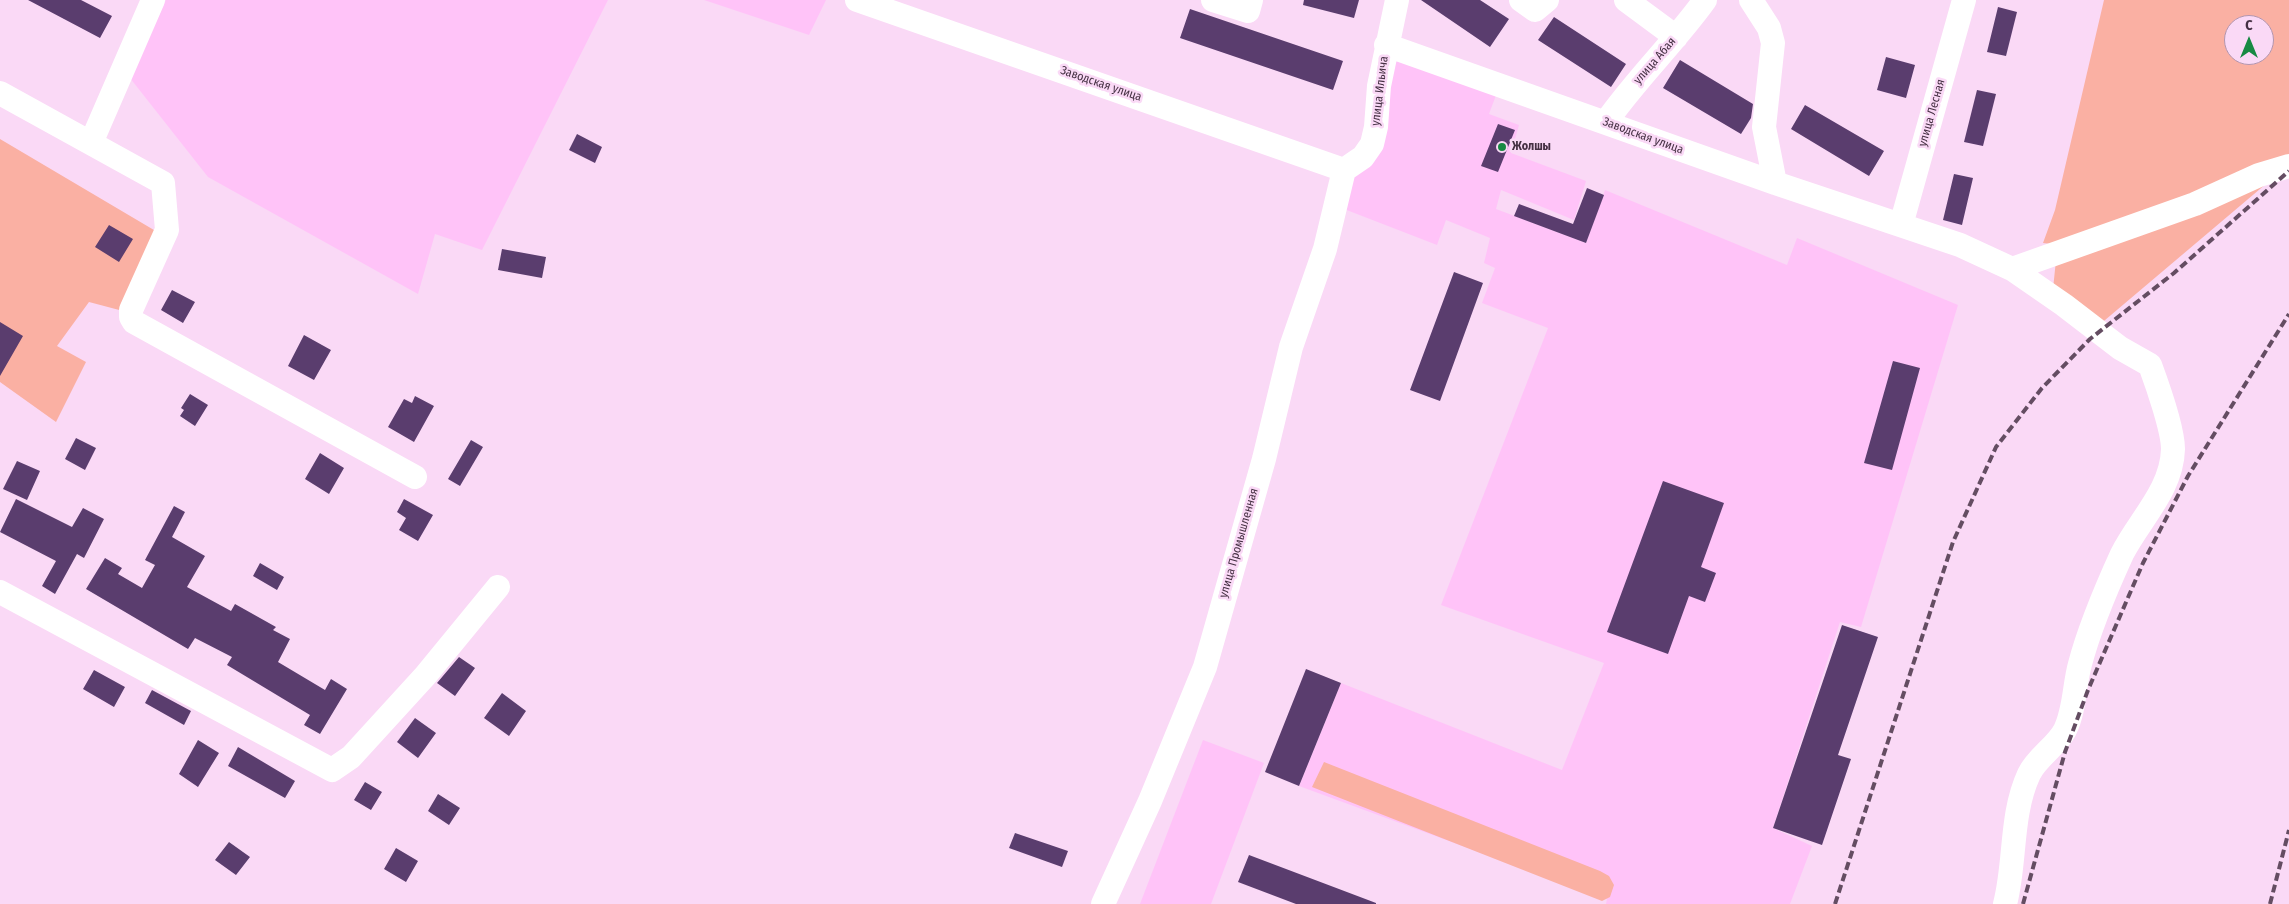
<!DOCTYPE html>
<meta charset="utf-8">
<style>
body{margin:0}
#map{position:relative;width:2289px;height:904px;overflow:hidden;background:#fad9f6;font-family:"Fira Sans Condensed",sans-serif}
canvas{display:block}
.north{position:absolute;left:2224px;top:15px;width:50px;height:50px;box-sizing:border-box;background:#fad9f6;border:1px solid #b295ae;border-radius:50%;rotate:0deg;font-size:14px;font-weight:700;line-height:20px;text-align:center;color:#453043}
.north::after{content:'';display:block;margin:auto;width:18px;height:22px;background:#188a43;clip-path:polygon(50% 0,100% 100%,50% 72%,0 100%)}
</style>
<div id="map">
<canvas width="2289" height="904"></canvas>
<div class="north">С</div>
</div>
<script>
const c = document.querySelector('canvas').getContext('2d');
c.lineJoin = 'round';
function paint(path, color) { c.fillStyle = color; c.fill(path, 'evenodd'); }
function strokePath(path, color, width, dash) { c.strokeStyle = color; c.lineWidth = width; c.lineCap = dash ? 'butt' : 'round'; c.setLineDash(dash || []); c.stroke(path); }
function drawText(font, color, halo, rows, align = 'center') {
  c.font = font + ' "Fira Sans Condensed",sans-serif'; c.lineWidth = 5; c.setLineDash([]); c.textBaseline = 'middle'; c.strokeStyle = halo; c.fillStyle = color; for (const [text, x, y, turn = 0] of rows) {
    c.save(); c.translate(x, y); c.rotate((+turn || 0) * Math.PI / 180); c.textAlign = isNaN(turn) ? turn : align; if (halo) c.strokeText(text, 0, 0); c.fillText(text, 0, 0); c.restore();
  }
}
paint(new Path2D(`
 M 166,0 L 608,0 L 482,250 L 435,234 L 418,294 L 208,177 L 130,78 Z
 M 704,0 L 826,0 L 809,35 Z
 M 1386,45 L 1502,79 L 1489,114 L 1519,125 L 1511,153 L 1586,181 L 1574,220 L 1501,190 L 1496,209 L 1586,243 L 1605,190 L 1787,265 L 1797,238 L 1958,305 L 1861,627 L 1840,622 L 1773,828 L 1812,846 L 1790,904 L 1606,904 L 1607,899 L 1299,786 L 1341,683 L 1562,770 L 1604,663 L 1441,605 L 1548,328 L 1482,303 L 1495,268 L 1484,263 L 1490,238 L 1446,220 L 1437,245 L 1344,209 Z
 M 1203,740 L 1264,763 L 1211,904 L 1140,904 Z`), '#ffc3f8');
paint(new Path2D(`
 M 2104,0 L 2289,0 L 2289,155 L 2060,245 L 2043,243 L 2055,210 ZM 2234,25 L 2264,25 L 2264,55 L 2234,55 Z
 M 0,139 L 159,233 L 123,311 L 89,302 L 57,346 L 86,362 L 56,422 L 0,382 Z
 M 2273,178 L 2098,326 L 2053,289 L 2056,260 Z
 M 1324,762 L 1600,871 L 1609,876 L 1614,885 L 1610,897 L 1602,901 L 1312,787 Z`), '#fab0a3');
paint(new Path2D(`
 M 28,0 L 81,0 L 112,16 L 100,38 Z
 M 1304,0 L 1359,0 L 1354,18 L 1303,5 Z
 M 1421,0 L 1480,0 L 1509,19 L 1490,47 Z
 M 1998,7 L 2017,12 L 2006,56 L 1987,52 Z
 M 1190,9 L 1343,61 L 1333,90 L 1180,38 Z
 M 1554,17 L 1626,64 L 1611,87 L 1538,40 Z
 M 1886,57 L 1915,65 L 1906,98 L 1877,90 Z
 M 1680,60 L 1753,104 L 1751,118 L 1741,134 L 1663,88 Z
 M 1977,90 L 1996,94 L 1983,146 L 1964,142 Z
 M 1805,105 L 1884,151 L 1869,176 L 1791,129 Z
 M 1498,124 L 1515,130 L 1498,172 L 1481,166 Z
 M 577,134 L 602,147 L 595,163 L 569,150 Z
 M 1954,174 L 1973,178 L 1962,225 L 1943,220 Z
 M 1587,188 L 1604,195 L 1586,243 L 1514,216 L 1519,204 L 1573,224 Z
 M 109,225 L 133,239 L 119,262 L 95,247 Z
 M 502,249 L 546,257 L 542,278 L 498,270 Z
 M 1454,272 L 1483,283 L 1440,401 L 1410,390 Z
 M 172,290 L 195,302 L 183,323 L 161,310 Z
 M 0,322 L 23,336 L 0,376 Z
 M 304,335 L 331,350 L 314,380 L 288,366 Z
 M 1893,361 L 1920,368 L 1892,470 L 1864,463 Z
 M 190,394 L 208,405 L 195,426 L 180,416 L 184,410 L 181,408 Z
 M 415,396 L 434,406 L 414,442 L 388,427 L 404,399 L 412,403 Z
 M 76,438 L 96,448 L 85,470 L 65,459 Z
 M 471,440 L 483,447 L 460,486 L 448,479 Z
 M 320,453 L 344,468 L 329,494 L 305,479 Z
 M 17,461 L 40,471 L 27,500 L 3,489 Z
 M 1663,481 L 1724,503 L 1701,567 L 1716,573 L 1705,602 L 1689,596 L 1668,654 L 1607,632 Z
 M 16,499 L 72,527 L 83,508 L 104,519 L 84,558 L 77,554 L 55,594 L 42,586 L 56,561 L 0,532 Z
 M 404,499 L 433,515 L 418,541 L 399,530 L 406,518 L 397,512 Z
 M 174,506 L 185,512 L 172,537 L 205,556 L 187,587 L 231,611 L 235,604 L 276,627 L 273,630 L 290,639 L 278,662 L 325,690 L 331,679 L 347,689 L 320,734 L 304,725 L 310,715 L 227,665 L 232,657 L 195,638 L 188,649 L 86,589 L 105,558 L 122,568 L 118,574 L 142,588 L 155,565 L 145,560 Z
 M 260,563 L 284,577 L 277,590 L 253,576 Z
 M 1842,625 L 1878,637 L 1838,755 L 1851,759 L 1822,845 L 1773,828 Z
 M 459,657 L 475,668 L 455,696 L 437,683 Z
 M 1306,669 L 1341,683 L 1299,786 L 1265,772 Z
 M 94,670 L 125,687 L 114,707 L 83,689 Z
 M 152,690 L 191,711 L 184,725 L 145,703 Z
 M 502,693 L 526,711 L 509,736 L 484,718 Z
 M 415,718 L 436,733 L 418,758 L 397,742 Z
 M 198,740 L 219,753 L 198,787 L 179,774 Z
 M 238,747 L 295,781 L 285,798 L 228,766 Z
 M 365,782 L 382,792 L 371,810 L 354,800 Z
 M 438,794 L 460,808 L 449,825 L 428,811 Z
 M 1015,833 L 1068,851 L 1062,867 L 1009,848 Z
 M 229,842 L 250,857 L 236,875 L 215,860 Z
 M 396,848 L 418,861 L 406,882 L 384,869 Z
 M 1249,855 L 1376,903 L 1376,904 L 1296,904 L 1238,882 Z`), '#5a3d6e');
strokePath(new Path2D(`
 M 857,0 L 1344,170
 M 1213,0 L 1248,11 L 1251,0
 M 1521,0 L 1535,10 L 1547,0
 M 1626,0 L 1676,37
 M 1751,0 L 1769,28 L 1773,43 L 1764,127 L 1775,183
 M 1386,45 L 1775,183 L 1960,245 L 2012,269 L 2064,305 L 2120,348 L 2150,365 C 2157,384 2173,430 2173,449 C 2172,490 2139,520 2122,554 C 2106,589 2090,626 2080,664 C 2074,685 2075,710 2065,730 C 2057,746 2037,757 2029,774 C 2010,815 2016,862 2005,904
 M 0,93 L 163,183 L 167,230 L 131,310 L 131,317 L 134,322 L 415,477
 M 1606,122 C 1636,79 1674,43 1705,0
 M 91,143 L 153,0
 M 1344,170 L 1363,157 L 1372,144 L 1376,127 L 1379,86 L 1397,0
 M 1901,225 L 1964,0
 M 2012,269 L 2195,204 L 2259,175 L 2289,166
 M 0,592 L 332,770 L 351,757 L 425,676 L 498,587
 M 1103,904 L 1150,801 L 1205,667 L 1264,459 L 1291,347 L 1325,249 L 1344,170`), '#fff', 24);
strokePath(new Path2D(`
 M 1835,904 L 1953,542 L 1996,447 L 2042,388 L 2090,339 L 2174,273 L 2289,171
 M 2023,904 L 2065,752 L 2088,690 L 2143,563 L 2188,476 L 2289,314
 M 2270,904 L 2289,830`), '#644d62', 4, [8, 4]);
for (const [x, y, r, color] of [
 [1502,147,5,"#188a43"]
]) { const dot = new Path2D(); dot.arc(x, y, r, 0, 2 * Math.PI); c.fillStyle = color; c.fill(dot); strokePath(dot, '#fad9f6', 2); }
drawText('12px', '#453043', '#fad9f6', [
 ["улица Абая",1655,61,-49],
 ["Заводская улица",1101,84,19],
 ["улица Ильича",1380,91,-83],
 ["улица Лесная",1932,113,-74],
 ["Заводская улица",1643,136,20],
 ["улица Промышленная",1239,543,-74]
]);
drawText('bold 12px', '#453043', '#fad9f6', [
 ["Жолшы",1512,147]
], 'left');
</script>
